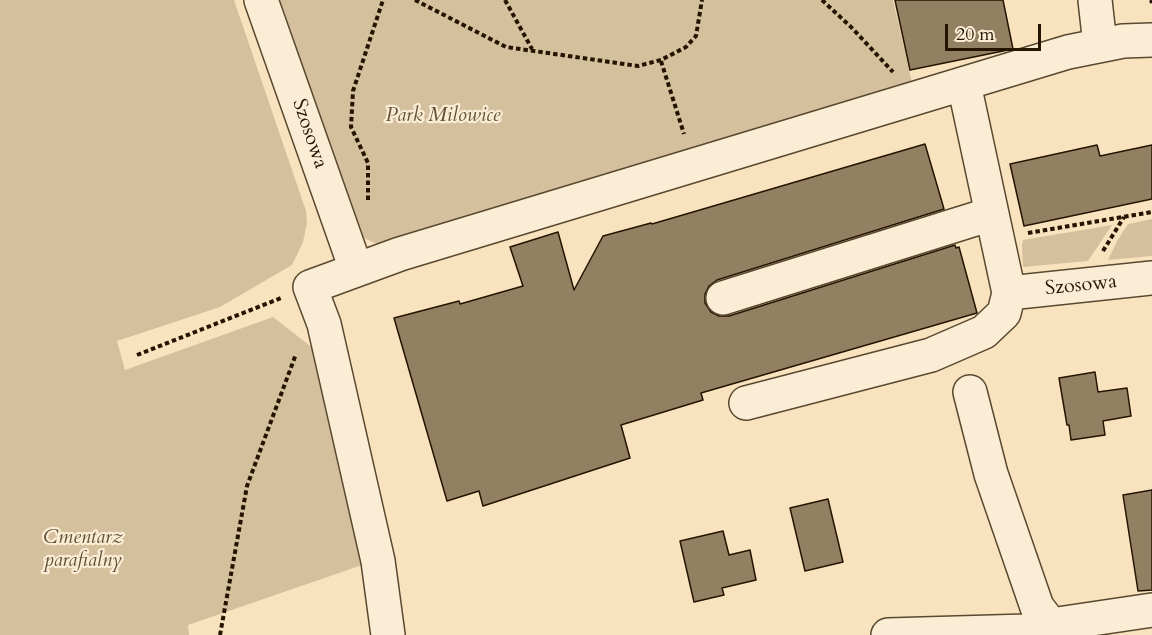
<!DOCTYPE html>
<style>
body{margin:0}
#map{position:relative;width:1152px;height:635px;overflow:hidden;background:#f9e3be;font-family:Cardo,serif}
canvas{display:block}
.scale{position:absolute;left:945px;top:24px;width:96px;height:27px;box-sizing:border-box;border:3px solid #241400;border-top:0;padding-left:8px;font-size:18px;line-height:21px;white-space:nowrap;color:#241400;-webkit-text-stroke:4px #fbedd5;paint-order:stroke}
</style>
<div id="map">
<canvas width="1152" height="635"></canvas>
<div class="scale">20 m</div>
</div>
<script>
const c = document.querySelector('canvas').getContext('2d');
c.lineJoin = 'round';
function paint(path, color) { c.fillStyle = color; c.fill(path, 'evenodd'); }
function strokePath(path, color, width, dash) { c.strokeStyle = color; c.lineWidth = width; c.lineCap = dash ? 'butt' : 'round'; c.setLineDash(dash || []); c.stroke(path); }
function drawText(font, color, halo, rows, align = 'center') {
  c.font = font + ' Cardo,serif'; c.lineWidth = 4.5; c.setLineDash([]); c.textBaseline = 'middle'; c.strokeStyle = halo; c.fillStyle = color; for (const [text, x, y, turn = 0] of rows) {
    c.save(); c.translate(x, y); c.rotate((+turn || 0) * Math.PI / 180); c.textAlign = isNaN(turn) ? turn : align; if (halo) c.strokeText(text, 0, 0); c.fillText(text, 0, 0); c.restore();
  }
}
paint(new Path2D(`
 M 0,0 L 234,0 L 306,211 L 307,223 L 303,242 L 292,265 L 220,307 L 117,341 L 125,370 L 273,317 L 318,352 L 371,562 L 188,625 L 189,635 L 0,635 Z
 M 279,0 L 893,0 L 913,87 L 381,246 L 364,238 L 300,62 Z
 M 1152,219 L 1152,256 L 1108,260 L 1117,241 L 1128,224 Z
 M 1112,225 L 1088,261 L 1023,267 L 1022,245 L 1023,240 Z`), '#d5c09e');
const building = new Path2D(`
 M 895,0 L 1003,0 L 1013,49 L 910,70 Z
 M 925,144 L 944,209 L 717,280 L 709,286 L 705,294 L 705,303 L 711,312 L 719,316 L 729,316 L 955,245 L 956,248 L 959,247 L 977,313 L 701,393 L 703,400 L 621,425 L 630,458 L 483,506 L 479,491 L 447,501 L 394,318 L 459,301 L 460,304 L 523,286 L 510,247 L 558,232 L 574,290 L 603,236 L 651,223 L 652,224 Z
 M 1097,145 L 1100,156 L 1152,145 L 1152,199 L 1024,226 L 1010,164 Z
 M 1095,372 L 1098,392 L 1127,388 L 1131,416 L 1103,421 L 1105,435 L 1071,440 L 1069,425 L 1067,425 L 1059,378 Z
 M 1152,490 L 1152,590 L 1138,591 L 1123,495 Z
 M 828,499 L 843,562 L 805,571 L 790,508 Z
 M 723,531 L 729,555 L 750,550 L 756,580 L 722,588 L 724,595 L 694,602 L 680,541 Z`);
paint(building, '#938063');
strokePath(building, '#241400', 1.5);
const minor = new Path2D(`
 M 261,0 L 356,269
 M 1095,0 L 1100,45
 M 1009,293 L 1152,278
 M 723,298 L 991,214
 M 970,392 L 991,474 L 1037,607 L 1051,625 L 1152,610
 M 746,403 L 931,355 L 984,332 L 1004,313 L 1009,293 L 964,84
 M 388,635 L 378,561 L 324,324 L 310,287 L 400,254 L 1068,52 L 1123,41 L 1152,40
 M 888,635 L 1027,631`);
strokePath(minor, '#594830', 36);
strokePath(new Path2D(`
 M 415,0 L 506,47 L 638,66 L 661,60 L 686,47 L 696,36 L 702,0
 M 505,0 L 532,49
 M 822,0 L 851,27 L 893,72
 M 1151,0 L 1152,3
 M 661,61 L 684,134
 M 368,200 L 368,163 L 351,127 L 353,91 L 383,0
 M 1028,233 L 1152,212
 M 1103,251 L 1124,217
 M 137,355 L 281,298
 M 220,635 L 247,486 L 296,354`), '#241400', 4, [4.5, 3]);
strokePath(minor, '#fbedd5', 33);
drawText('italic 20px', '#625037', '#fbedd5', [
 ["Park Milowice",443,116],
 ["Cmentarz",83,538],
 ["parafialny",83,561]
]);
drawText('20px', '#241400', '#fbedd5', [
 ["Szosowa",309,134,71],
 ["Szosowa",1081,286,-6]
]);
</script>
